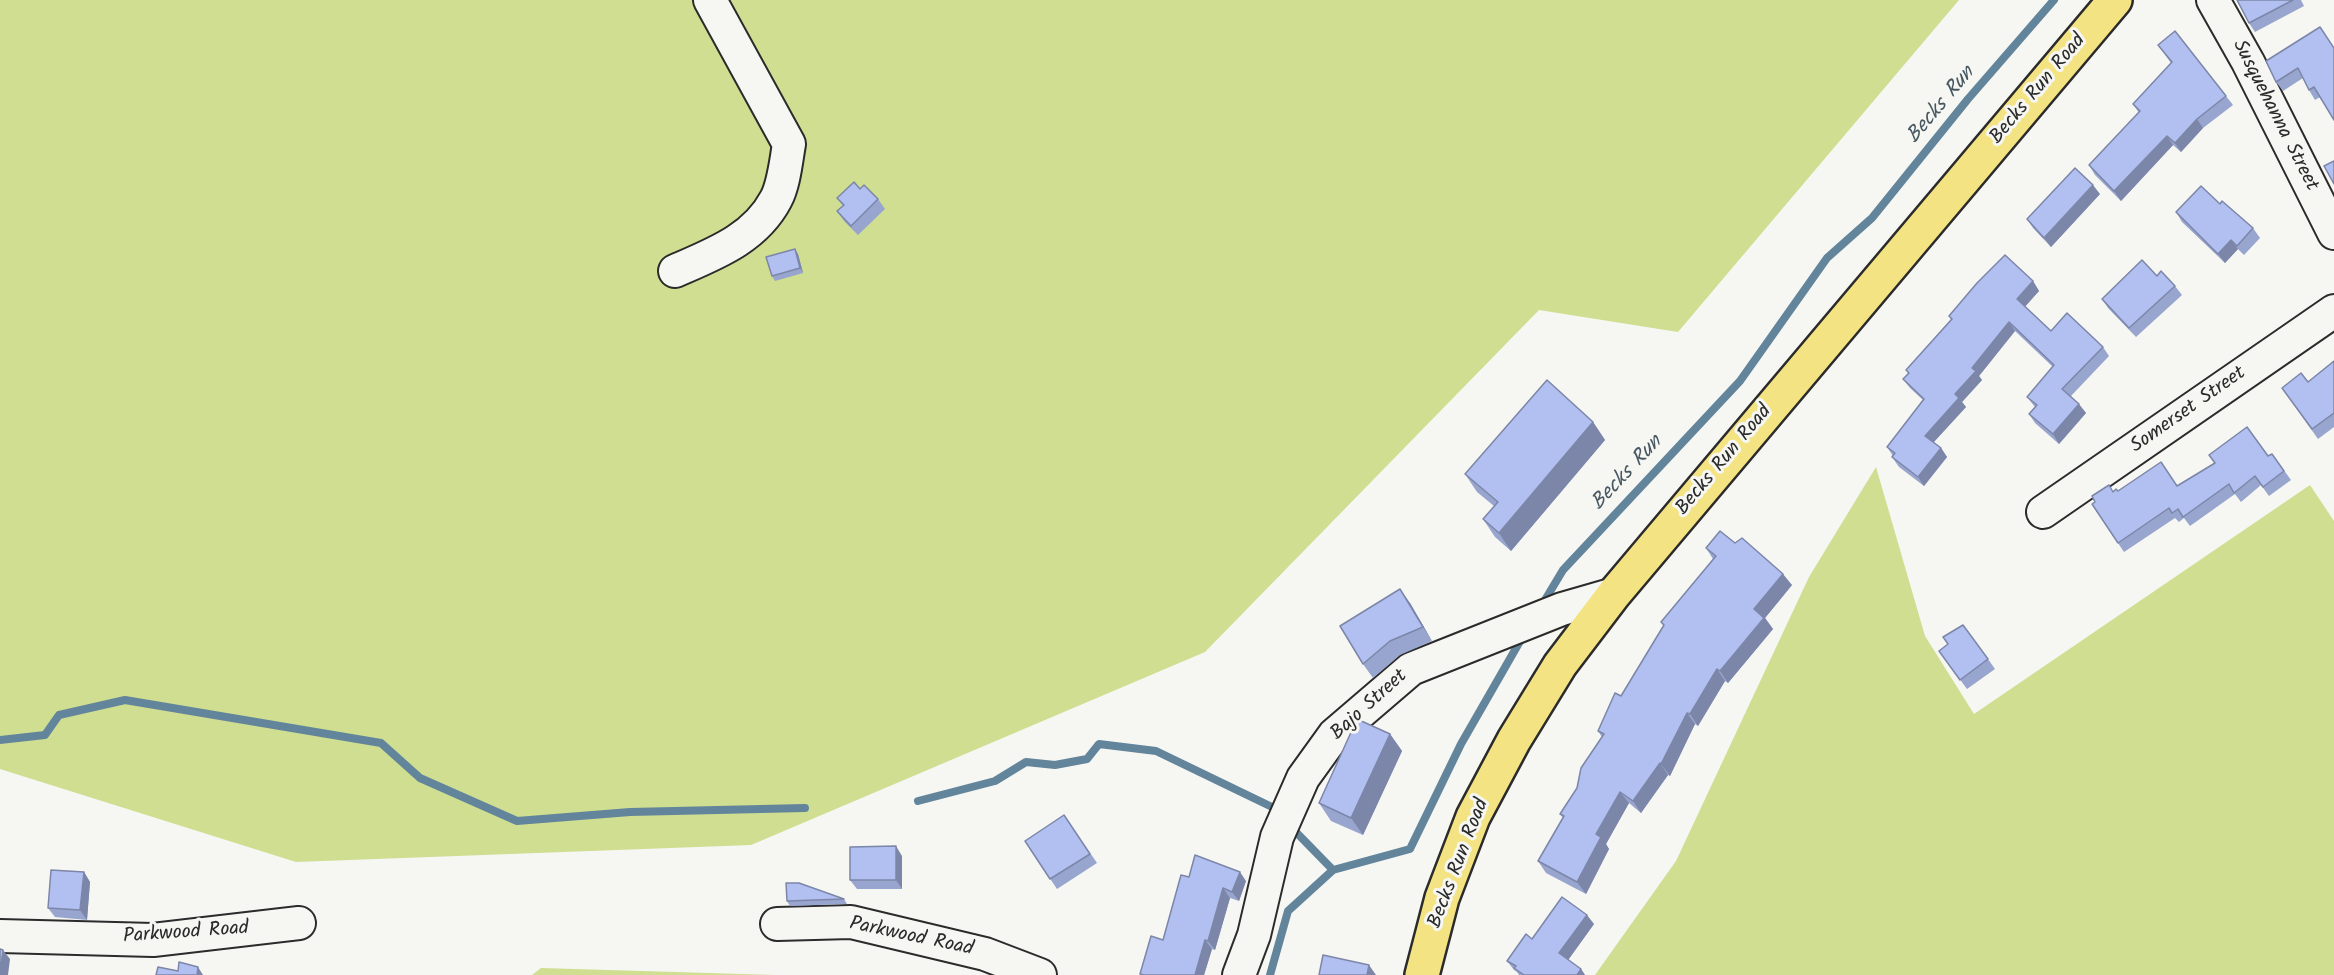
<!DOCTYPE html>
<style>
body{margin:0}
canvas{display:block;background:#f6f6f2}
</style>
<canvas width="2334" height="975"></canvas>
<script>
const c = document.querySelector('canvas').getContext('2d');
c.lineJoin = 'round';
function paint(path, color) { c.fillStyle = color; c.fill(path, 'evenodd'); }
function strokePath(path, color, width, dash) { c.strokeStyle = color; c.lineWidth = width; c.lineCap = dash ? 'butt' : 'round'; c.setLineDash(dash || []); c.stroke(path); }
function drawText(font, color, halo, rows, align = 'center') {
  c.font = font + ' Kalam,sans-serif'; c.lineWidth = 6; c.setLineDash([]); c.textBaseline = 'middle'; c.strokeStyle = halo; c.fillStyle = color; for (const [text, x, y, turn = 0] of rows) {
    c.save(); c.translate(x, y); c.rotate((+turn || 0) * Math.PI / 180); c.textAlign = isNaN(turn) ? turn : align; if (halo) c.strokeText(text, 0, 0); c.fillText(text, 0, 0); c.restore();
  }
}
paint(new Path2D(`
 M 0,0 L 1959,0 L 1678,332 L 1539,310 L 1205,652 L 751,845 L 296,862 L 0,769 Z
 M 1876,467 L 1925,636 L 1974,714 L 2310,485 L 2334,521 L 2334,975 L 1595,975 L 1676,861 L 1809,577 Z
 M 541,968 L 775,975 L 532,975 Z`), '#cfde91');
strokePath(new Path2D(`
 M 1542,605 L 1563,570 L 1740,381 L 1827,258 L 1872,218 L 1968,99 L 2054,0
 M 0,740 L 45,735 L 59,715 L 125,700 L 381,743 L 420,778 L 517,821 L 630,812 L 805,808
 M 918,801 L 995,781 L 1026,762 L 1055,765 L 1087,759 L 1099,744 L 1156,751 L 1272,807 L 1279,815
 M 1290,826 L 1333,870
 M 1270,975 L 1288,911 L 1333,870 L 1410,849 L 1461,744 L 1523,636`), '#63859c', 8);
const street = new Path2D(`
 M 2213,0 L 2248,62 L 2334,233
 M 675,271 C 714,254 755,239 776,199 C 784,184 786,161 789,144 L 710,0
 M 2043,512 L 2334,311
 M 777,924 L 851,922 L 985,954 L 1040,975
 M 0,936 L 153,940 L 299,923
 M 1239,975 L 1254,935 L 1277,837 L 1303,778 L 1334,735 L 1411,669 L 1562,609 L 1614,594`);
const primary = new Path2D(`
 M 1422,975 L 1442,898 L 1473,817 L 1514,740 L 1560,665 L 1614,594 L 2115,0`);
strokePath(street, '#2b2b2b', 36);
strokePath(primary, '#2b2b2b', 38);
strokePath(street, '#f6f6f2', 32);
strokePath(primary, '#f4e382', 33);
paint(new Path2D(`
 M 2237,0 L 2301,0 L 2304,6 L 2255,32 L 2249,23 Z
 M 2320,27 L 2320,97 L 2315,100 L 2309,90 L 2303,78 L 2283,91 L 2276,82 Z
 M 2158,45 L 2226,96 L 2233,105 L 2203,128 L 2181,152 L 2173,145 L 2121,201 L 2095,175 L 2089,165 L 2139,113 L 2133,104 L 2171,63 Z
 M 860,189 L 878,199 L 885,209 L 858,235 L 844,221 L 837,211 L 843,206 L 837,198 Z
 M 2100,194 L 2051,247 L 2033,228 L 2027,219 Z
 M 2220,204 L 2253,228 L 2260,238 L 2244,255 L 2238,249 L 2225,263 L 2182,222 L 2176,212 Z
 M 798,254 L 803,273 L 775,281 L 772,276 Z
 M 2157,276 L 2175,286 L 2182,295 L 2136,337 L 2108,308 L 2102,299 Z
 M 2033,281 L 2039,291 L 2025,306 L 2051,331 L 2103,347 L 2109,356 L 2071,396 L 2086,413 L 2059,444 L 2035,423 L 2029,414 L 2035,407 L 2027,397 L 2053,367 L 2015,331 L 1979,376 L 1982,380 L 1962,402 L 1966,407 L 1934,442 L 1941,448 L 1947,457 L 1924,486 L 1899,467 L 1892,457 L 1893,456 L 1887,447 L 1923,400 L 1910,388 L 1903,379 L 1908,373 L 1906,370 L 1951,319 L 1949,316 Z
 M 2334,361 L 2334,427 L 2318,439 L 2282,388 L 2308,382 Z
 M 1593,422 L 1605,440 L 1511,551 L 1495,537 L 1483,519 L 1494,506 L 1477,492 L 1465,474 Z
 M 2272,454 L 2291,480 L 2269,496 L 2261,485 L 2241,502 L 2235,494 L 2190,526 L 2184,518 L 2179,522 L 2175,518 L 2124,552 L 2092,504 L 2118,491 L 2177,486 L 2268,456 Z
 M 1735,543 L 1792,585 L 1765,618 L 1773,629 L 1728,683 L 1725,681 L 1698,726 L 1695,724 L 1670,776 L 1668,775 L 1641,813 L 1629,803 L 1606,844 L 1609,849 L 1586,894 L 1546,873 L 1538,861 L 1563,818 L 1560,814 L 1577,788 L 1602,737 L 1598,731 L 1621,696 L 1664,626 L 1661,622 L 1713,559 L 1706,548 Z
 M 1410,603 L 1432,641 L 1400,655 L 1373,678 L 1363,664 Z
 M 1948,644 L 1988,659 L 1995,669 L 1967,689 L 1939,651 Z
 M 1390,734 L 1402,751 L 1363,835 L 1331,821 L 1319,803 Z
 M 1064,815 L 1097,863 L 1057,889 L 1025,841 Z
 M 902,856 L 902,889 L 857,889 L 850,880 Z
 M 84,872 L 90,882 L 87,920 L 55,917 L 48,908 Z
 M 1189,877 L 1246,881 L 1239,901 L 1230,898 L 1215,950 L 1212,949 L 1204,975 L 1141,975 L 1140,974 L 1163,940 Z
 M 844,899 L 847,904 L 790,906 L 787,901 Z
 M 1594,924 L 1568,960 L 1581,969 L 1585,975 L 1519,975 L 1517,972 L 1514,970 L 1507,961 L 1532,939 Z`), '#98a5ce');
paint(new Path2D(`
 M 2197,119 L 2203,128 L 2181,152 L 2175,143 Z
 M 2167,136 L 2173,145 L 2121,201 L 2114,191 Z
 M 2093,185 L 2100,194 L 2051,247 L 2044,238 Z
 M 2231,240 L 2238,249 L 2225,263 L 2218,254 Z
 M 795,249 L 798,254 L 803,273 L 800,268 Z
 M 2033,281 L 2039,291 L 2024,308 L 2017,299 Z
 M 2009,322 L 2015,331 L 1979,376 L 1982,380 L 1962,402 L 1966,407 L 1931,445 L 1925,436 L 1955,394 L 1972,368 Z
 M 2079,404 L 2086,413 L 2059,444 L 2053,434 Z
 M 1593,422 L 1605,440 L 1511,551 L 1499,533 Z
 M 1941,448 L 1947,457 L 1924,486 L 1918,477 Z
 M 1783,574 L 1792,585 L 1765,618 L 1773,629 L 1728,683 L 1720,671 L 1754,609 Z
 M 1400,589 L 1410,603 L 1432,641 L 1423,627 Z
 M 1717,669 L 1725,681 L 1698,726 L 1690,714 Z
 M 1687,713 L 1695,724 L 1670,776 L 1661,764 Z
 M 1390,734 L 1402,751 L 1363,835 L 1351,818 Z
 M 1660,763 L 1668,775 L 1641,813 L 1633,801 Z
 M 1620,792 L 1629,803 L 1606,844 L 1609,849 L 1586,894 L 1577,882 L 1596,834 Z
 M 896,846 L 902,856 L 902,889 L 896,880 Z
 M 84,872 L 90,882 L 87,920 L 80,910 Z
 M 1240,872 L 1246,881 L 1239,901 L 1232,892 Z
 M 1223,888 L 1230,898 L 1215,950 L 1208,941 Z
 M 1587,915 L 1594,924 L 1566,963 L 1559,953 Z
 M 1205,940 L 1212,949 L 1204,975 L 1195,975 Z
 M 3,950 L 10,959 L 8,975 L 0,975 Z
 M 1369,965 L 1376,975 L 1367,975 Z
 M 198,967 L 203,975 L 197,975 Z
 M 1581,969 L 1585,975 L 1577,975 Z`), '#7c86a8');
const building = new Path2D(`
 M 2237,0 L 2293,0 L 2249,23 Z
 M 2320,27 L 2334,48 L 2334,120 L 2314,87 L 2309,90 L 2298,68 L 2276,82 L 2266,61 Z
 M 2175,31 L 2226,96 L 2197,119 L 2175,143 L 2167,136 L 2114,191 L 2089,165 L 2140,111 L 2133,104 L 2172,62 L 2158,45 Z
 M 2334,161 L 2334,184 L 2324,166 Z
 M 2075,168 L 2093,185 L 2044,238 L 2027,219 Z
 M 854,182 L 860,189 L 864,185 L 878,199 L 851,226 L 837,211 L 844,205 L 837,198 Z
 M 2201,186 L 2220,204 L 2222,201 L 2253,228 L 2237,246 L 2231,240 L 2218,254 L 2176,212 Z
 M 795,249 L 800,268 L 772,276 L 766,257 Z
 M 2005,255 L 2033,281 L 2017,299 L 2051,331 L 2067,313 L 2103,347 L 2062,389 L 2079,404 L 2053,434 L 2029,414 L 2037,405 L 2027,397 L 2054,365 L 2009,322 L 1972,368 L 1976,371 L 1955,394 L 1959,398 L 1925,436 L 1941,448 L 1918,477 L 1892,457 L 1895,453 L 1887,447 L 1924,399 L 1903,379 L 1909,373 L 1906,370 L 1952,319 L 1949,316 L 1977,283 Z
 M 2142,260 L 2157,276 L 2161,271 L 2175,286 L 2129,328 L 2102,299 Z
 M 2334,361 L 2334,413 L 2312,429 L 2282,388 L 2301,373 L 2308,382 Z
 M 1547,380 L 1593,422 L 1499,533 L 1483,519 L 1498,502 L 1465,474 Z
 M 2247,427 L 2268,456 L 2272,454 L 2284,471 L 2263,487 L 2255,476 L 2234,493 L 2229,484 L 2183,517 L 2178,509 L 2172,513 L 2169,508 L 2118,543 L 2092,504 L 2095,502 L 2092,496 L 2109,485 L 2113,492 L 2116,489 L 2118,491 L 2161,462 L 2177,486 L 2215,463 L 2209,455 Z
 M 1720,531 L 1735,543 L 1742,538 L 1783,574 L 1754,609 L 1764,618 L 1720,671 L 1717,669 L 1690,714 L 1687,713 L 1661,764 L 1660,763 L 1633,801 L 1620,792 L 1596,834 L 1601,837 L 1577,882 L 1538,861 L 1564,816 L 1560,814 L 1577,788 L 1581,768 L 1604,734 L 1598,731 L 1615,693 L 1621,696 L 1664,625 L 1661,622 L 1716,556 L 1706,548 Z
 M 1400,589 L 1423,627 L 1390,641 L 1363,664 L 1340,626 Z
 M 1963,625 L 1988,659 L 1960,680 L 1939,651 L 1948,644 L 1943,637 Z
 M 1357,719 L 1390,734 L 1351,818 L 1319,803 Z
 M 1064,815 L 1090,854 L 1050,879 L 1025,841 Z
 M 896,846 L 896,880 L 850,880 L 850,847 Z
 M 1195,855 L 1240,872 L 1232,892 L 1223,888 L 1208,941 L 1205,940 L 1195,975 L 1144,975 L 1140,974 L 1151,936 L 1163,940 L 1181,875 L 1189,877 Z
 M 51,870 L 84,872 L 80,910 L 48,908 Z
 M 786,883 L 799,883 L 844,899 L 787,901 Z
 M 1562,897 L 1587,915 L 1559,953 L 1581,969 L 1577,975 L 1524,975 L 1514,968 L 1516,966 L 1507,961 L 1526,934 L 1532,939 Z
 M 0,949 L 3,950 L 0,975 Z
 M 1323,955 L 1369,965 L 1367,975 L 1319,975 Z
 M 179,962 L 198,967 L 197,975 L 156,975 L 158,967 L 178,971 Z`);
paint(building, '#b1c0f0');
strokePath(building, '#7c86a8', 1.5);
drawText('20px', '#2b2b2b', '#f6f6f2', [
 ["Becks Run Road",2039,90,-50],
 ["Susquehanna Street",2274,116,63],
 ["Somerset Street",2189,411,-35],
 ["Becks Run Road",1725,461,-50],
 ["Bajo Street",1370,706,-42],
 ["Becks Run Road",1460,864,-69],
 ["Parkwood Road",186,934,-4],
 ["Parkwood Road",911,938,12]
]);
drawText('italic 21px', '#475863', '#f6f6f2', [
 ["Becks Run",1942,106,-50],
 ["Becks Run",1628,474,-47]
]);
</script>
